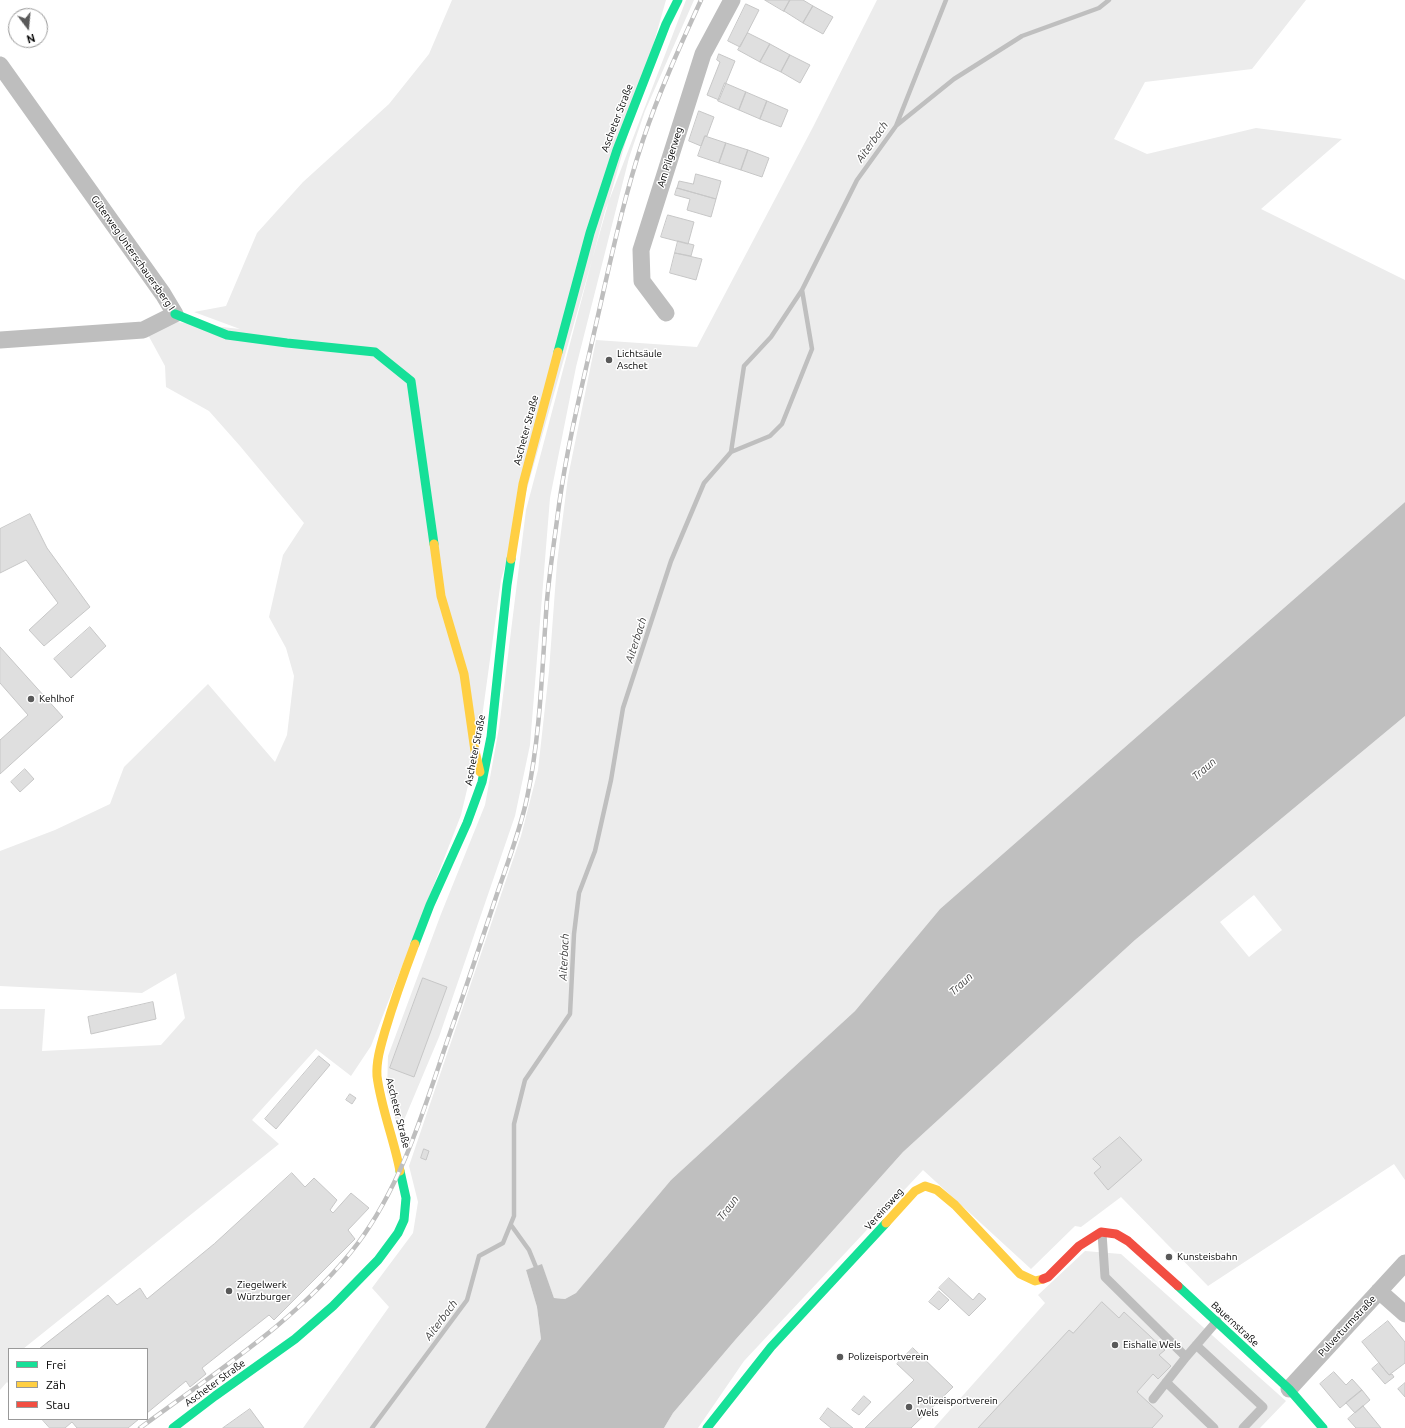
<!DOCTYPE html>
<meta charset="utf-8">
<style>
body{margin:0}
#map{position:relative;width:1405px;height:1428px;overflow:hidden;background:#fff;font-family:Ubuntu,sans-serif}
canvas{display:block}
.legend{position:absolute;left:8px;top:1348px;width:140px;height:72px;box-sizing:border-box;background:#fff;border:1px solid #999;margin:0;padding:5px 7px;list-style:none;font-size:12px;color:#000}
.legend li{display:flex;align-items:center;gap:8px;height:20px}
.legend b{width:20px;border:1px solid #999}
.north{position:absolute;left:8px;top:8px;width:40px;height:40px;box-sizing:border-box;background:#fff;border:1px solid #999;border-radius:50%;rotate:164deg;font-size:11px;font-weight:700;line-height:16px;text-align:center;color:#000}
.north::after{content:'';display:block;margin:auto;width:14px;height:18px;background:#595959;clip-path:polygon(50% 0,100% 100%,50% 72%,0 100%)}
</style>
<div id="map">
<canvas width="1405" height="1428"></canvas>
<ul class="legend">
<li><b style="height:5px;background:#16e098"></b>Frei</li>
<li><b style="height:5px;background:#ffcf43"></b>Zäh</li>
<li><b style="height:5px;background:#f24e42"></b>Stau</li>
</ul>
<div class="north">N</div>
</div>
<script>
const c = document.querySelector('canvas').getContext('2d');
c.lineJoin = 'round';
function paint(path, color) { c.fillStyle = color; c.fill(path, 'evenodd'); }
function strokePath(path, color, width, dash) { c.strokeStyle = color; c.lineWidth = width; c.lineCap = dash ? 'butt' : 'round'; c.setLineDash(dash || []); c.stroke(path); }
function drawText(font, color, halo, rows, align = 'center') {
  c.font = font + ' Ubuntu,sans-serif'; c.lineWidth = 3; c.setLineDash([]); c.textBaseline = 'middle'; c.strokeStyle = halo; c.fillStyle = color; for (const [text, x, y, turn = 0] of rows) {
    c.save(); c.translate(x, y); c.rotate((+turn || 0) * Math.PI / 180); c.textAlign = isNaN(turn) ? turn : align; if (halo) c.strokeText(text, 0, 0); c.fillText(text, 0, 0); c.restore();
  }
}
paint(new Path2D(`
 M 452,0 L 666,0 L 501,580 L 479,739 L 461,815 L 371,1046 L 351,1076 L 316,1049 L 252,1120 L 279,1144 L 23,1349 L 9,1349 L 9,1384 L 7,1382 L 0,1390 L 0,1009 L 45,1009 L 42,1051 L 161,1045 L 185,1018 L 176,973 L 142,993 L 0,986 L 0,851 L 55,830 L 110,804 L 124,767 L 208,684 L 275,762 L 287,735 L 294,676 L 286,648 L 269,617 L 283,555 L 304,523 L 240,446 L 209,411 L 166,387 L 165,366 L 147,333 L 177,322 L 240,329 L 194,312 L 226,306 L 257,233 L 303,182 L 389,104 L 429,54 Z
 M 686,0 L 694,0 L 645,111 L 629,158 L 576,367 L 550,498 L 530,745 L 515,816 L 439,1037 L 399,1132 L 387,1091 L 388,1056 L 441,914 L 485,805 L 499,728 L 526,510 L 605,211 Z
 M 877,0 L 1306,0 L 1252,69 L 1145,82 L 1114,139 L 1147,154 L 1256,128 L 1342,139 L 1261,209 L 1405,280 L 1405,502 L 940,909 L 855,1011 L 671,1180 L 576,1293 L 565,1299 L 554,1298 L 542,1265 L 526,1270 L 537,1307 L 541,1339 L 485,1428 L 303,1428 L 389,1307 L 372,1288 L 413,1233 L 418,1202 L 409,1166 L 521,836 L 538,770 L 549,671 L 557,563 L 568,477 L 596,340 L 697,347 L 813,127 Z
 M 1405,716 L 1405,1180 L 1394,1164 L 1208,1286 L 1121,1197 L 1081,1227 L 1075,1226 L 1031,1269 L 923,1170 L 744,1361 L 698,1428 L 664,1428 L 673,1413 L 736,1339 L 903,1152 L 1135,940 ZM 1254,895 L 1282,930 L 1249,957 L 1220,922 Z
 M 1085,1251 L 1121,1254 L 1286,1401 L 1260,1428 L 934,1428 L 1045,1303 L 1038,1295 Z`), '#ececec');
paint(new Path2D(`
 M 1405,502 L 1405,716 L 1135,940 L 903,1152 L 736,1339 L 673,1413 L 664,1428 L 485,1428 L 541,1339 L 537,1307 L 526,1270 L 542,1264 L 554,1298 L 565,1299 L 576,1293 L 671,1180 L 855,1011 L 940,909 Z`), '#bfbfbf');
strokePath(new Path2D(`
 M 897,125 L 954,79 L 1022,36 L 1099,8 L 1109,0
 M 731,452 L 770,436 L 782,424 L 812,349 L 802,290
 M 511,1225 L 529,1250 L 538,1272
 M 372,1428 L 467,1300 L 479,1256 L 503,1243 L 514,1216 L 514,1124 L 525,1080 L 570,1014 L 574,934 L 579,893 L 595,851 L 611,780 L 623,708 L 671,561 L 704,483 L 731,452 L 744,366 L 771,337 L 802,290 L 857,180 L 896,126 L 946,0`), '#bfbfbf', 4.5);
const building = new Path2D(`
 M 765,0 L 790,0 L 784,11 Z
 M 790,0 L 803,0 L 813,6 L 803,23 L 784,11 Z
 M 746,4 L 759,10 L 740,47 L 728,41 Z
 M 813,6 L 833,17 L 823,34 L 803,23 Z
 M 748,33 L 770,44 L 760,62 L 738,50 Z
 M 770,44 L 790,55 L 781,72 L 760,62 Z
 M 719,54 L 735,61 L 719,100 L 707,95 L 720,62 L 717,60 Z
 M 790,55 L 810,65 L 800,83 L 781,72 Z
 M 725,83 L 746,92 L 739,110 L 718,101 Z
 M 746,92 L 767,101 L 760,119 L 739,110 Z
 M 767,101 L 788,110 L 781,127 L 760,119 Z
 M 699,111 L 714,117 L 707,136 L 705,136 L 701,146 L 689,141 Z
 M 705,136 L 726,143 L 719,163 L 698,156 Z
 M 726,143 L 748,150 L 741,170 L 719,163 Z
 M 748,150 L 769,158 L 762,177 L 741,170 Z
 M 696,174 L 721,181 L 716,199 L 677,188 L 679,181 L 693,184 Z
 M 677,188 L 716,199 L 711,217 L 687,210 L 690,199 L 675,195 Z
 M 668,215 L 694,222 L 688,244 L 661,237 Z
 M 678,241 L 694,245 L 691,256 L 675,253 Z
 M 675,253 L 702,259 L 696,280 L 670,273 Z
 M 30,514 L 47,548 L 90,607 L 44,646 L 29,630 L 58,603 L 26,560 L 0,573 L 0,529 Z
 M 90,627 L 106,646 L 71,678 L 54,659 Z
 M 0,647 L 63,717 L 0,774 L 0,740 L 28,715 L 0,683 Z
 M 25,769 L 34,779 L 20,792 L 11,782 Z
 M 423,978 L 447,987 L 414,1077 L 390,1068 Z
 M 153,1002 L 156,1019 L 91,1034 L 88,1017 Z
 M 319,1056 L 330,1065 L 276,1129 L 265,1119 Z
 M 350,1094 L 356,1098 L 352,1104 L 346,1100 Z
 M 1120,1137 L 1142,1160 L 1108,1190 L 1094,1173 L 1101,1167 L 1093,1159 Z
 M 424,1149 L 429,1151 L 426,1160 L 421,1158 Z
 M 292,1173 L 305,1187 L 314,1178 L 337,1200 L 330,1210 L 333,1213 L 351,1193 L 369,1208 L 348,1230 L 355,1239 L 274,1320 L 269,1315 L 202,1368 L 206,1374 L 190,1387 L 186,1381 L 147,1413 L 147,1349 L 39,1349 L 108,1295 L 117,1305 L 140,1288 L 147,1299 L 214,1244 Z
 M 949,1278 L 973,1300 L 979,1293 L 986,1299 L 969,1316 L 939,1288 Z
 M 939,1291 L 949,1300 L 939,1310 L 929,1302 Z
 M 1102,1302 L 1119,1318 L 1124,1312 L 1165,1350 L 1159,1355 L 1171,1366 L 1158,1379 L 1153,1374 L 1137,1392 L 1163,1416 L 1152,1428 L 978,1428 L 1069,1330 L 1073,1333 Z
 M 1388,1321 L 1405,1342 L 1405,1363 L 1389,1375 L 1362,1342 Z
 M 913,1348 L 953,1387 L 911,1428 L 865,1428 L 914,1380 L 897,1364 Z
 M 1379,1363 L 1389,1375 L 1392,1374 L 1394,1377 L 1385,1384 L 1372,1369 Z
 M 1334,1372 L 1346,1385 L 1352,1379 L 1362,1390 L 1340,1408 L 1320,1384 Z
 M 1405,1383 L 1405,1397 L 1398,1389 Z
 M 1362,1390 L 1370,1400 L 1355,1413 L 1346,1403 Z
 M 864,1396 L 871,1402 L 859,1415 L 852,1410 Z
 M 1363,1406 L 1381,1428 L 1356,1428 L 1348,1419 Z
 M 828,1408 L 853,1428 L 831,1428 L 820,1419 Z
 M 250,1409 L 264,1428 L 223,1428 Z
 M 42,1419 L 139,1419 L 128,1428 L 77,1428 L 72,1422 L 65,1428 L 50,1428 Z`);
paint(building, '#dfdfdf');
strokePath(building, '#c7c7c7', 1);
strokePath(new Path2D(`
 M 1102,1233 L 1105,1277 L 1186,1357
 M 1196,1345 L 1263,1407 L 1243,1428
 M 1166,1382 L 1214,1428
 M 1153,1399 L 1186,1357 L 1217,1321`), '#bebebe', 9);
strokePath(new Path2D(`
 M 0,65 L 163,294 L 175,314 L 143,330 L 0,340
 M 666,313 L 642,281 L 641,250 L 703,54 L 732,0
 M 1379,1291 L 1405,1314
 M 1289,1389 L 1405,1263`), '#bebebe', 17);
strokePath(new Path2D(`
 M 175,314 L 227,335 L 287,343 L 375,352 L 411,381 L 434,544
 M 558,352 L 590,233 L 617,150 L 666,24 L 678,0
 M 415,944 L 430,905 L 467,823 L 482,782 L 491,737 L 507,585 L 511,559
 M 1178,1286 L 1289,1389 L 1323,1428
 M 173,1428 L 215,1396 L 295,1339 L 333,1306 L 378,1260 L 398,1233 L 404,1220 L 406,1198 L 400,1171
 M 707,1428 L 771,1347 L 886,1223`), '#16e098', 9);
strokePath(new Path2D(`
 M 434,544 L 441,596 L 464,674 L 475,751 L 480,772
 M 511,559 L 523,484 L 558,352
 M 400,1171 C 394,1139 381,1108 377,1076 C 376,1061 381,1045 385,1031 C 394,1001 404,973 415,944
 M 886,1223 L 915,1191 L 925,1186 L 937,1190 L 955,1205 L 1020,1274 L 1035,1281 L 1043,1279`), '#ffcf43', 9);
strokePath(new Path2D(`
 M 1043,1279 L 1048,1277 L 1079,1246 L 1101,1232 L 1116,1234 L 1128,1241 L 1178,1286`), '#f24e42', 9);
const rail = new Path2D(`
 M 140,1428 C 214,1373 302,1318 358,1243 C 404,1181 425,1105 450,1033 C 466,988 481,942 496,897 C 507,864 520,831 527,798 C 541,732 542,666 547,600 C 550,568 555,536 559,505 C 567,447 581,390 594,333 C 609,268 622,203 643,140 C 659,92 680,46 701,0`);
strokePath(rail, '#bebebe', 4.5);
strokePath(rail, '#fff', 3, [9]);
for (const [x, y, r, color] of [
 [609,360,4,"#595959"],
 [31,699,4,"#595959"],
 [1169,1257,4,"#595959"],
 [229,1291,4,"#595959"],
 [1115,1345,4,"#595959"],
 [840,1357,4,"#595959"],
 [909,1407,4,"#595959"]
]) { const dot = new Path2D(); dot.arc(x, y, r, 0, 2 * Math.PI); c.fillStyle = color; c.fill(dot); strokePath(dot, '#fff', 1.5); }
drawText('10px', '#000', '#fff', [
 ["Ascheter Straße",617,118,-69],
 ["Am Pilgerweg",670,157,-72],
 ["Güterweg Unterschauersberg I",133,253,55],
 ["Ascheter Straße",526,430,-75],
 ["Ascheter Straße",475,750,-79],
 ["Ascheter Straße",398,1113,76],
 ["Vereinsweg",884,1209,-48],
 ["Bauernstraße",1235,1324,43],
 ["Pulverturmstraße",1347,1326,-47],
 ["Ascheter Straße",215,1383,-36]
]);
drawText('10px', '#000', '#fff', [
 ["Lichtsäule",617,354],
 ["Aschet",617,366],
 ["Kehlhof",39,699],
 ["Kunsteisbahn",1177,1257],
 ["Ziegelwerk",237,1285],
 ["Würzburger",237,1297],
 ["Eishalle Wels",1123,1345],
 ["Polizeisportverein",848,1357],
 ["Polizeisportverein",917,1401],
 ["Wels",917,1413]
], 'left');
drawText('italic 11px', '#444', '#fff', [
 ["Aiterbach",872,142,-55],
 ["Aiterbach",636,640,-72],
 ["Traun",1204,769,-41],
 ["Aiterbach",564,957,-87],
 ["Traun",961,984,-43],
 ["Traun",728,1208,-53],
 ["Aiterbach",441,1320,-53]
]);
</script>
